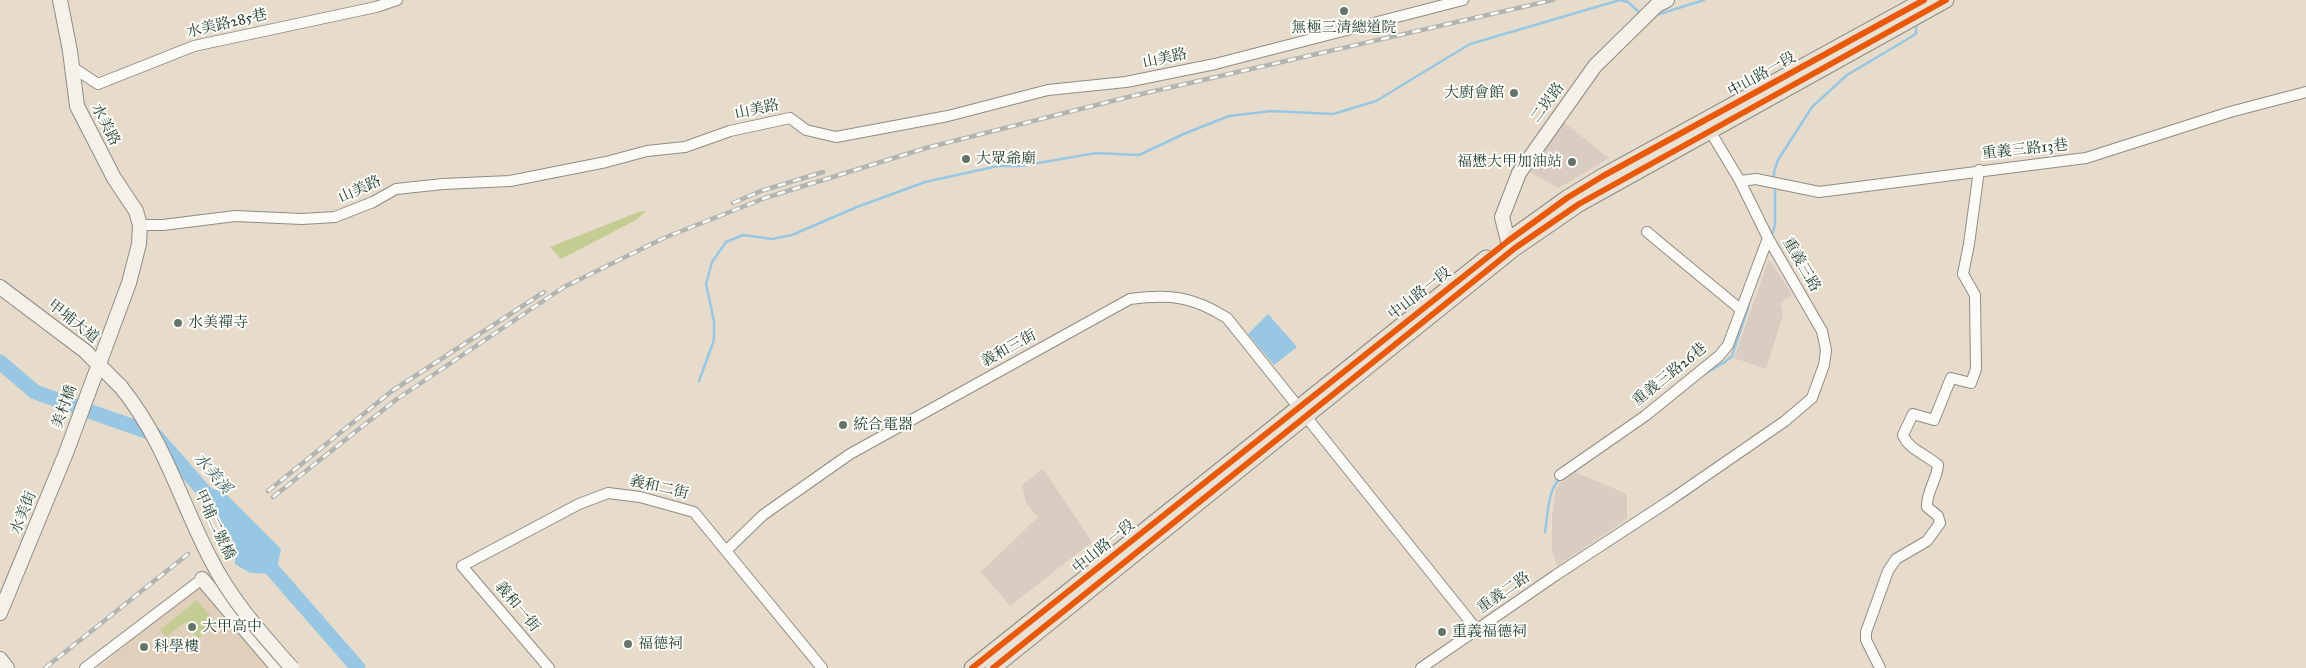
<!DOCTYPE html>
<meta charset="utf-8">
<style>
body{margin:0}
canvas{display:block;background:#e7dbcb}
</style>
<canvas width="2306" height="668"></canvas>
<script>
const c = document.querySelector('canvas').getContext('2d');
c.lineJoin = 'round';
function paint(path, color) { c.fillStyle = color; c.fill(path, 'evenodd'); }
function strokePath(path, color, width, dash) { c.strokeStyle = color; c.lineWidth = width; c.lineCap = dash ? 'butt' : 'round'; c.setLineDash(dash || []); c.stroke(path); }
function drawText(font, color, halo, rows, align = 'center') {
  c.font = font + ' "IM FELL Great Primer","Noto Serif TC",serif'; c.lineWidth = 4; c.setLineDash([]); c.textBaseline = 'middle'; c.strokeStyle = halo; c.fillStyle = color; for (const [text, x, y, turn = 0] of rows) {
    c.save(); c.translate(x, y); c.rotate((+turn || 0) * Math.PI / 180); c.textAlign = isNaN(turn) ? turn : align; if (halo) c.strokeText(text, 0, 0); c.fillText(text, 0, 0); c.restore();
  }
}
paint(new Path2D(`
 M 198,586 L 272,668 L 98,668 Z`), '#e0cfba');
paint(new Path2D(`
 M 1562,121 L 1609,158 L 1559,188 L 1529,172 Z
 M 1769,259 L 1792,294 L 1780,303 L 1783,315 L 1766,369 L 1734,358 Z
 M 1043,469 L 1092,542 L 1010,606 L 981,572 L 1038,517 L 1026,503 L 1022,485 Z
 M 1570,470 L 1627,494 L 1627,519 L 1557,566 L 1552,551 L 1552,516 L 1556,489 Z`), '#d9cdc1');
paint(new Path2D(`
 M 641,211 L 646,211 L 636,220 L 561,259 L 550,247 Z
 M 197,600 L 217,624 L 199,638 L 185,622 L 166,637 L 160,630 Z`), '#c4cc93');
paint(new Path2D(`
 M 1268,314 L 1297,347 L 1274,365 L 1248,334 Z
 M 196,482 L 226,494 L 281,549 L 276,574 L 250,573 L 235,564 L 236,545 Z`), '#98c7e4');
strokePath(new Path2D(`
 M 1653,16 L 1704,0
 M 1774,180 L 1774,172 L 1778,160 L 1812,107 L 1847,75 L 1916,34 L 1916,24
 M 1771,237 L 1775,225 L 1775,185
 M 1703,375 L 1725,362 L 1732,356 L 1749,304
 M 699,381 L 714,340 L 714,321 L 706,284 L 712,262 L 726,242 L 743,235 L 772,239 L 792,235 L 857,207 L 925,182 L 998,166 L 1021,166 L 1096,153 L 1139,155 L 1186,133 L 1229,116 L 1271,111 L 1333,114 L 1376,101 L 1470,44 L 1620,0 L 1628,2 L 1641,14
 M 1545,532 C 1548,516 1547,489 1561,478`), '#98c7e4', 2.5);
strokePath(new Path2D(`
 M 0,362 L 35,392 L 154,434 L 209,497
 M 263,559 L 358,668`), '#98c7e4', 15);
const street = new Path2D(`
 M 72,67 L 98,84 L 194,46 L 376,7 L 397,0
 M 1740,181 L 1756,179 L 1819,192 L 2086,158 L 2230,112 L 2306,92
 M 140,225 L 163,225 L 235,216 L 302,219 L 335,217 L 373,202 L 396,189 L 443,184 L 510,181 L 606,162 L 647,151 L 685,147 L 730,131 L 790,118 L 806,130 L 836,137 L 948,116 L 1048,90 L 1126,82 L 1215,64 L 1463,0
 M 1647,232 L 1740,309
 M 1560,475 L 1645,416 L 1719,356 L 1728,345 L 1768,238
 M 727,550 L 763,515 L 850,454 L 1130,299 C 1170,294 1192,296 1227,318 L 1477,630
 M 85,668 L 202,579
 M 549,668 L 462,566 L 579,504 L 608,493 L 640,497 L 694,512 L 822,668
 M 1421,668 L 1556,575 L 1669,501 L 1785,421 L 1812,398 L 1824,365 L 1826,350 L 1822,331 L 1768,238 L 1740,181 L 1707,126
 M 1880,668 L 1866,640 L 1866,632 L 1888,571 L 1896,559 L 1927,541 L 1940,523 L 1938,516 L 1927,507 C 1926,492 1937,480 1938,465 C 1927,455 1908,449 1903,435 L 1913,414 L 1934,420 L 1951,378 L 1971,383 L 1976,369 L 1975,295 L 1963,274 L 1969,244 L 1979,170`);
const secondary = new Path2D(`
 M 1515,248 L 1508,241 L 1502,217 L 1519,173 L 1595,66 L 1657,5 L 1667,0
 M 0,287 L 85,351 L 121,387
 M 202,579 L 278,668
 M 0,613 L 66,453 L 129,283 L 139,244 L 140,225 L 136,211 L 114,178 L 77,106 L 70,51 L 60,0
 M 0,659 L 7,668`);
const primary = new Path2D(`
 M 1514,236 L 1567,198 L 1603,176 L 1924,0
 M 972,668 L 1486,258
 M 993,668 L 1515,248 L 1579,204 L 1946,0`);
strokePath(street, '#8e8d84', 12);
strokePath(secondary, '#8e8d84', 16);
strokePath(primary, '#8e8d84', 17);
strokePath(street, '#fbfaf7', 10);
strokePath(secondary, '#f5f0ea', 14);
strokePath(primary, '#eae1d5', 15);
const rail = new Path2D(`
 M 733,203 L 761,191 L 823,172
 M 268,491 L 392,391 L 544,292
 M 273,497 L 397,399 L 564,287 L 664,238 L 765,198 L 926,148 L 1124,98 L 1553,0
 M 45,668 L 188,554`);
strokePath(rail, '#b2b4b1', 4.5);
strokePath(rail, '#fdfcf7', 2.5, [8]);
const secondaryBridge = new Path2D(`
 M 121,387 C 165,442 179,498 210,558 C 231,600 261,633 292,668`);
strokePath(secondaryBridge, '#8e8d84', 16, []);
strokePath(secondaryBridge, '#f5f0ea', 14);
strokePath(new Path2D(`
 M 972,668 L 1508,241 L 1567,198 L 1603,176 L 1924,0
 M 993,668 L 1515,248 L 1579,204 L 1946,0`), '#e8590c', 6);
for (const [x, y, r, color] of [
 [1344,11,5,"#657469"],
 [1514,93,5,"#657469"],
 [966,159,5,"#657469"],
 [1572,162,5,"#657469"],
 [178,323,5,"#657469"],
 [843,425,5,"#657469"],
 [192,627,5,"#657469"],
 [1442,632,5,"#657469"],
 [628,644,5,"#657469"],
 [144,647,5,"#657469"]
]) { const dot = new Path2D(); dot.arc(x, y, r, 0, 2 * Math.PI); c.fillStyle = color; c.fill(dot); strokePath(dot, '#fdfcf7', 2); }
drawText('15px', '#1f3d34', '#fdfcf7', [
 ["水美路285巷",227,24,-13],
 ["山美路",1165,59,-12],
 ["中山路一段",1762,75,-29],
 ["二崁路",1548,103,-54],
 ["山美路",757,110,-12],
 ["水美路",105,125,63],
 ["重義三路13巷",2025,150,-6],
 ["山美路",360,190,-24],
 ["重義三路",1801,265,60],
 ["中山路一段",1420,294,-38],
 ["甲埔大道",73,322,38],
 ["義和三街",1009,349,-29],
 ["重義三路26巷",1670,375,-39],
 ["美村橋",65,407,-70],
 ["義和二街",659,488,13],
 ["水美街",24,513,-68],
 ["甲埔二號橋",214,525,65],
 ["中山路一段",1104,547,-39],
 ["重義二路",1504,593,-35],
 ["義和一街",517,607,50]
]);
drawText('15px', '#1f3d34', '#fdfcf7', [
 ["無極三清總道院",1344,28,"center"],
 ["大廚會館",1504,93,"right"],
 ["大眾爺廟",976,159],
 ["福懋大甲加油站",1562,162,"right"],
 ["水美禪寺",188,323],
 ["統合電器",853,425],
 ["大甲高中",202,627],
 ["重義福德祠",1452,632],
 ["福德祠",638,644],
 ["科學樓",154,647]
], 'left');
drawText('italic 16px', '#355e63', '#fdfcf7', [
 ["水美溪",212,474,49]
]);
</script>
